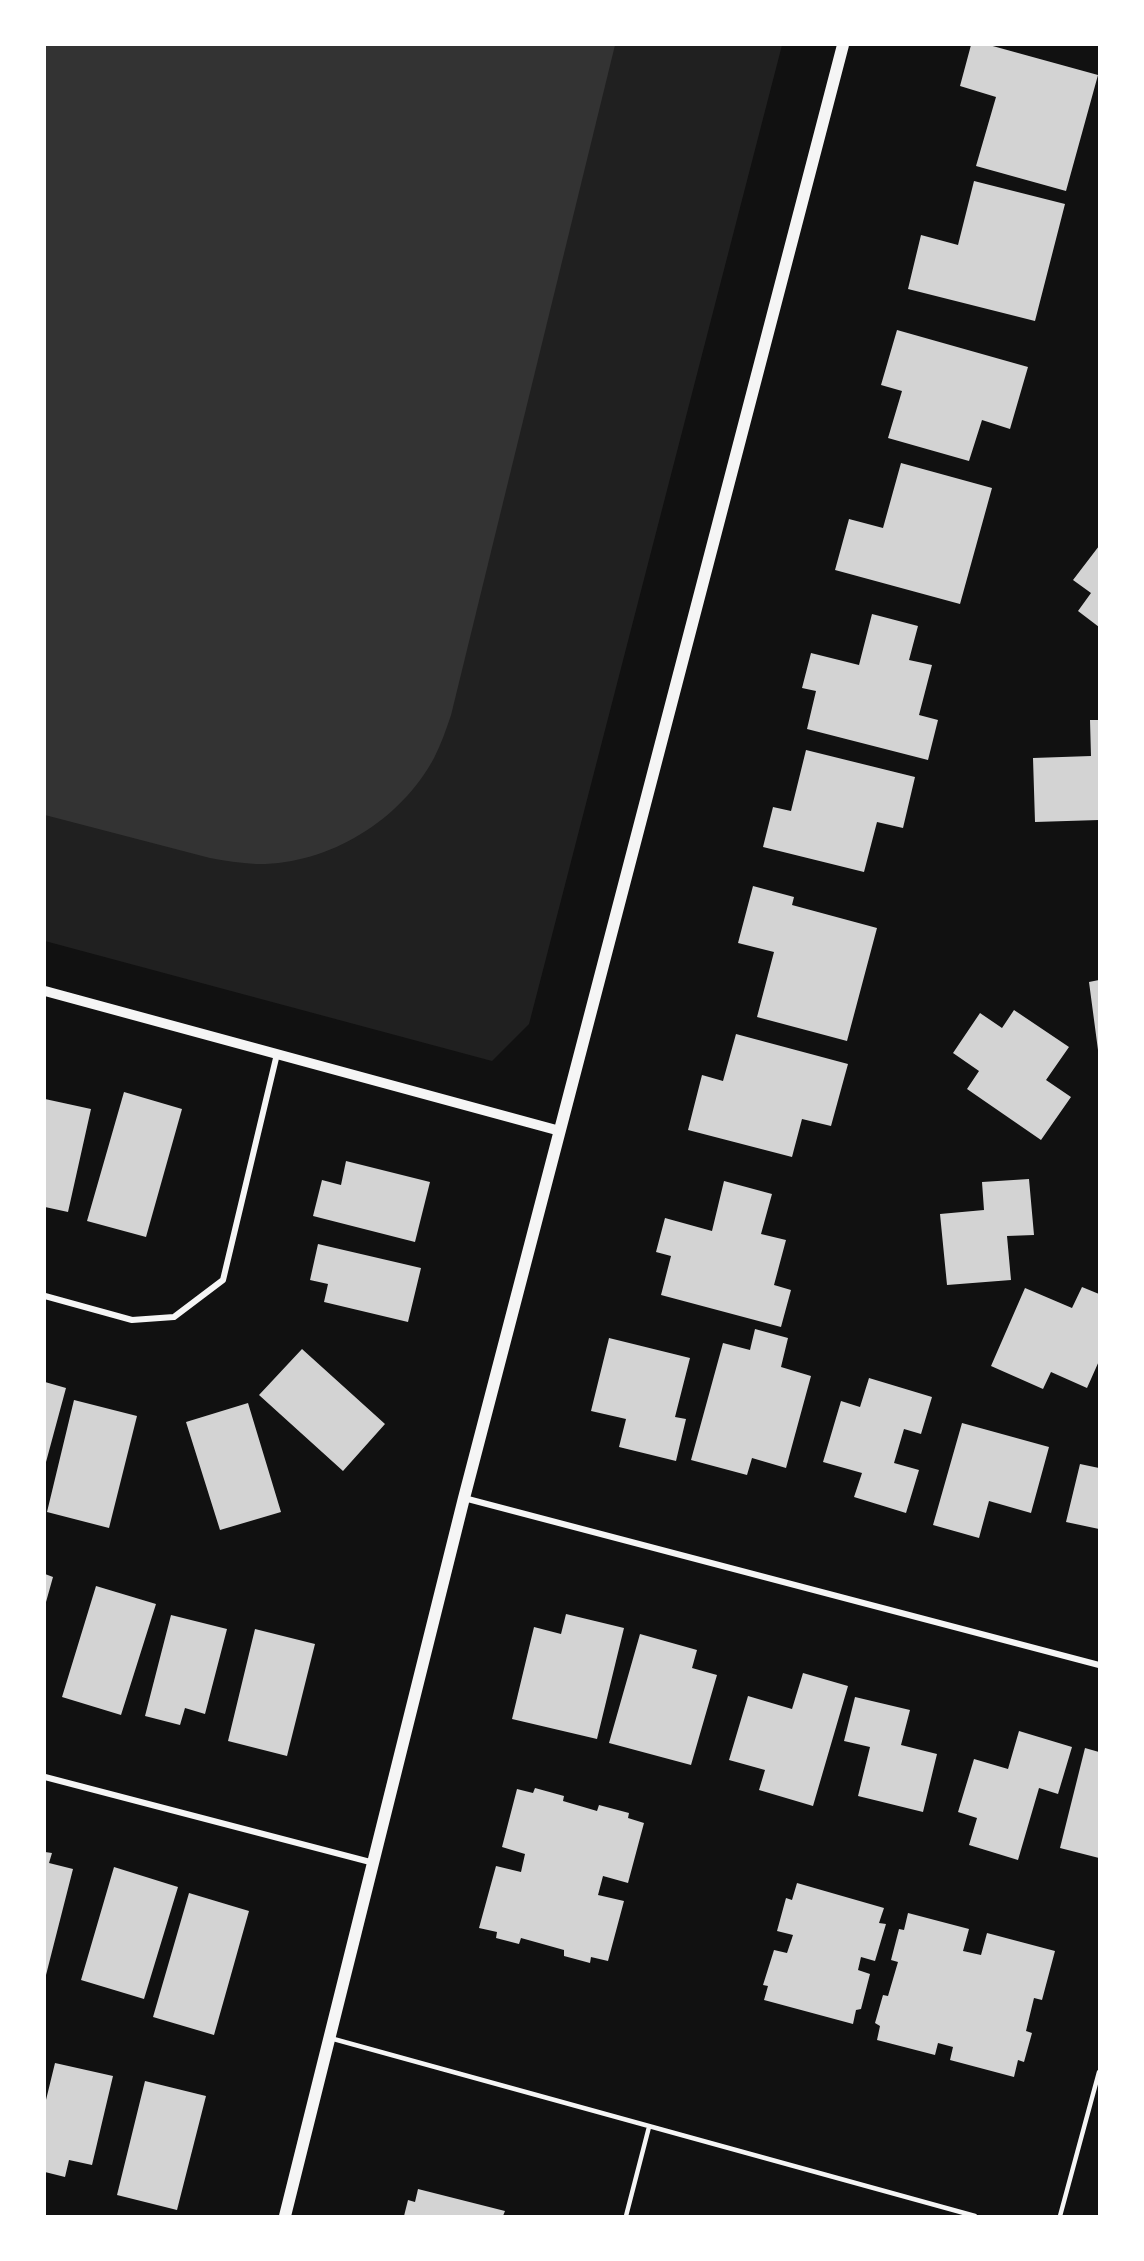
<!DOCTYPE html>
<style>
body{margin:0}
#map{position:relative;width:1144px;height:2261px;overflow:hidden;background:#111;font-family:"IBM Plex Sans",sans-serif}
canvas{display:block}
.frame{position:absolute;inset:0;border:46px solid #fff;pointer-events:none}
</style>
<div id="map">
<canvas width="1144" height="2261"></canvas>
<div class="frame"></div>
</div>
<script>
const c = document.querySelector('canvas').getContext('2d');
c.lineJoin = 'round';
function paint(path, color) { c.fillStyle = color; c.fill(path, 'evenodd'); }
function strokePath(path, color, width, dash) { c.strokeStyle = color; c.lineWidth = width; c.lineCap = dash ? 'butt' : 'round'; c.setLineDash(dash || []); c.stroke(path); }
paint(new Path2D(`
 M 45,45 L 782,45 L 529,1024 L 492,1061 L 45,941 Z`), '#202020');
paint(new Path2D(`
 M 45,45 L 615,45 L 451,715 C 446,730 441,744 434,758 C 400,821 328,865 256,864 C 240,863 225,861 210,858 L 45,815 Z`), '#333');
paint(new Path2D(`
 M 971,45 L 989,45 L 1098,75 L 1066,191 L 976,166 L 996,97 L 960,86 Z
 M 974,181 L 1065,204 L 1035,321 L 908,289 L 921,235 L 958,245 Z
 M 897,330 L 1028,367 L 1010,429 L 982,420 L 969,461 L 888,438 L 902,391 L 881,385 Z
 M 901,463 L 992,488 L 960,604 L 835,570 L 849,519 L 883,528 Z
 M 1099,546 L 1099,627 L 1078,611 L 1091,593 L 1073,580 Z
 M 872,614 L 918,626 L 909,660 L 932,665 L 919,715 L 938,720 L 928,760 L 807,729 L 816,691 L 802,688 L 811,653 L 859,665 Z
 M 1090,720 L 1099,720 L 1099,820 L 1035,822 L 1033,758 L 1091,756 Z
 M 806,750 L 915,777 L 903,828 L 877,822 L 864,872 L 763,847 L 773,807 L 791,811 Z
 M 753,886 L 794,897 L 792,905 L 877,928 L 847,1041 L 757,1017 L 774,952 L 738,943 Z
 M 1099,980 L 1099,1050 L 1098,1050 L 1089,982 Z
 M 1014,1010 L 1069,1047 L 1046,1080 L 1071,1097 L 1041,1140 L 967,1089 L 979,1071 L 953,1053 L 980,1013 L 1002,1028 Z
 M 736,1034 L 848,1064 L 831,1126 L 802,1119 L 792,1157 L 688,1130 L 702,1075 L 723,1081 Z
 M 124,1092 L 182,1109 L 146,1237 L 87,1221 Z
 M 45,1099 L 91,1109 L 68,1212 L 45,1207 Z
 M 346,1161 L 430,1182 L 415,1242 L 313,1216 L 322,1180 L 341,1185 Z
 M 1029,1179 L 1034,1235 L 1007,1236 L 1011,1280 L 947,1285 L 940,1214 L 984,1210 L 982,1182 Z
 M 724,1181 L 772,1194 L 761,1234 L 786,1240 L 774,1285 L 791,1290 L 781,1327 L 661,1295 L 671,1256 L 656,1252 L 665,1218 L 712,1231 Z
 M 318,1244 L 421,1268 L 408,1322 L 324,1302 L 328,1284 L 310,1280 Z
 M 1082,1287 L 1099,1294 L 1099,1361 L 1087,1388 L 1051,1372 L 1043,1389 L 991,1366 L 1025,1288 L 1072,1308 Z
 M 755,1329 L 788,1338 L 781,1367 L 811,1376 L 786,1468 L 752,1458 L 747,1475 L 691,1460 L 723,1343 L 750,1350 Z
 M 609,1338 L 690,1358 L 675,1417 L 686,1419 L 676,1461 L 619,1447 L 626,1419 L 591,1411 Z
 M 302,1349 L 385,1424 L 343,1471 L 259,1395 Z
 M 869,1378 L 932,1397 L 921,1434 L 904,1429 L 894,1463 L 919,1470 L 906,1513 L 854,1497 L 862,1473 L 823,1462 L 841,1401 L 860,1407 Z
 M 45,1382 L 66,1388 L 46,1462 L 45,1461 Z
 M 74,1400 L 137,1416 L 109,1528 L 47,1512 Z
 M 248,1403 L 281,1512 L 220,1530 L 186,1422 Z
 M 962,1423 L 1049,1447 L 1031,1513 L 989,1501 L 979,1538 L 933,1525 Z
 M 1080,1464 L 1099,1468 L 1099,1529 L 1066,1522 Z
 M 45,1574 L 53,1577 L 46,1602 L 45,1602 Z
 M 96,1586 L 156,1604 L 121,1715 L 62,1697 Z
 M 566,1614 L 624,1628 L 597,1739 L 512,1719 L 534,1627 L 561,1634 Z
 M 171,1615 L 227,1629 L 205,1714 L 185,1708 L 180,1725 L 145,1716 Z
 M 255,1629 L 315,1644 L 287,1756 L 228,1741 Z
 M 640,1634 L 697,1650 L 692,1668 L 717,1675 L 691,1765 L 609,1743 Z
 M 803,1673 L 848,1686 L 813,1806 L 759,1790 L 765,1770 L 729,1760 L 748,1696 L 792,1709 Z
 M 855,1697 L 910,1710 L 901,1745 L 937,1754 L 923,1812 L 858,1796 L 870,1747 L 844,1741 Z
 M 1019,1731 L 1072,1747 L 1058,1794 L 1039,1788 L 1018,1860 L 969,1845 L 977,1818 L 958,1812 L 974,1759 L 1008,1769 Z
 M 1085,1748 L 1099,1752 L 1099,1858 L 1060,1848 Z
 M 535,1788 L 564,1796 L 563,1801 L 597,1811 L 599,1805 L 629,1813 L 628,1818 L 644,1823 L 628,1883 L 603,1876 L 598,1895 L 624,1901 L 608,1961 L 591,1957 L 590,1963 L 564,1956 L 564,1950 L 521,1938 L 519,1944 L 496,1938 L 497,1932 L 479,1928 L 496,1866 L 521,1872 L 525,1854 L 502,1847 L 517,1789 L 533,1793 Z
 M 45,1852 L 52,1853 L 49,1863 L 73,1869 L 46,1975 Z
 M 114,1867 L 178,1887 L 144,1999 L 81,1980 Z
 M 797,1883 L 884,1908 L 879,1923 L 886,1924 L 875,1961 L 861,1957 L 858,1970 L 870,1974 L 861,2009 L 856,2010 L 853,2024 L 764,2000 L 768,1986 L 763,1985 L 774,1950 L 787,1953 L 793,1935 L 777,1931 L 786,1898 L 792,1900 Z
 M 189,1893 L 249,1911 L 214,2035 L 153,2017 Z
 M 908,1913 L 969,1929 L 963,1951 L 981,1955 L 987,1933 L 1055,1951 L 1042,2000 L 1034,1998 L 1026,2031 L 1032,2033 L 1024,2062 L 1018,2060 L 1014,2077 L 950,2060 L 953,2047 L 938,2043 L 935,2055 L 877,2040 L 880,2026 L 875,2023 L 883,1995 L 888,1996 L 898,1962 L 891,1960 L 899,1929 L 904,1930 Z
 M 55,2063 L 113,2076 L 92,2165 L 69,2160 L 65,2177 L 45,2172 L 45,2104 Z
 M 145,2081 L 206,2096 L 177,2210 L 117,2195 Z
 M 418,2189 L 505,2211 L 503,2216 L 404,2216 L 408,2200 L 415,2202 Z`), '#d3d3d3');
strokePath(new Path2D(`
 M 330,2038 L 975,2216
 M 626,2216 L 649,2127
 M 1060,2216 L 1099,2072`), '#f5f5f5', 4.5);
strokePath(new Path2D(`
 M 45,1296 L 132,1320 L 174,1317 L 223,1280 L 277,1054
 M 464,1498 L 1099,1665
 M 45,1777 L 374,1863`), '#f5f5f5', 6);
strokePath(new Path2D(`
 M 45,991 L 560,1131`), '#f5f5f5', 10);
strokePath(new Path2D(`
 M 285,2216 L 464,1498 L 843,45`), '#f5f5f5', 12);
</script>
